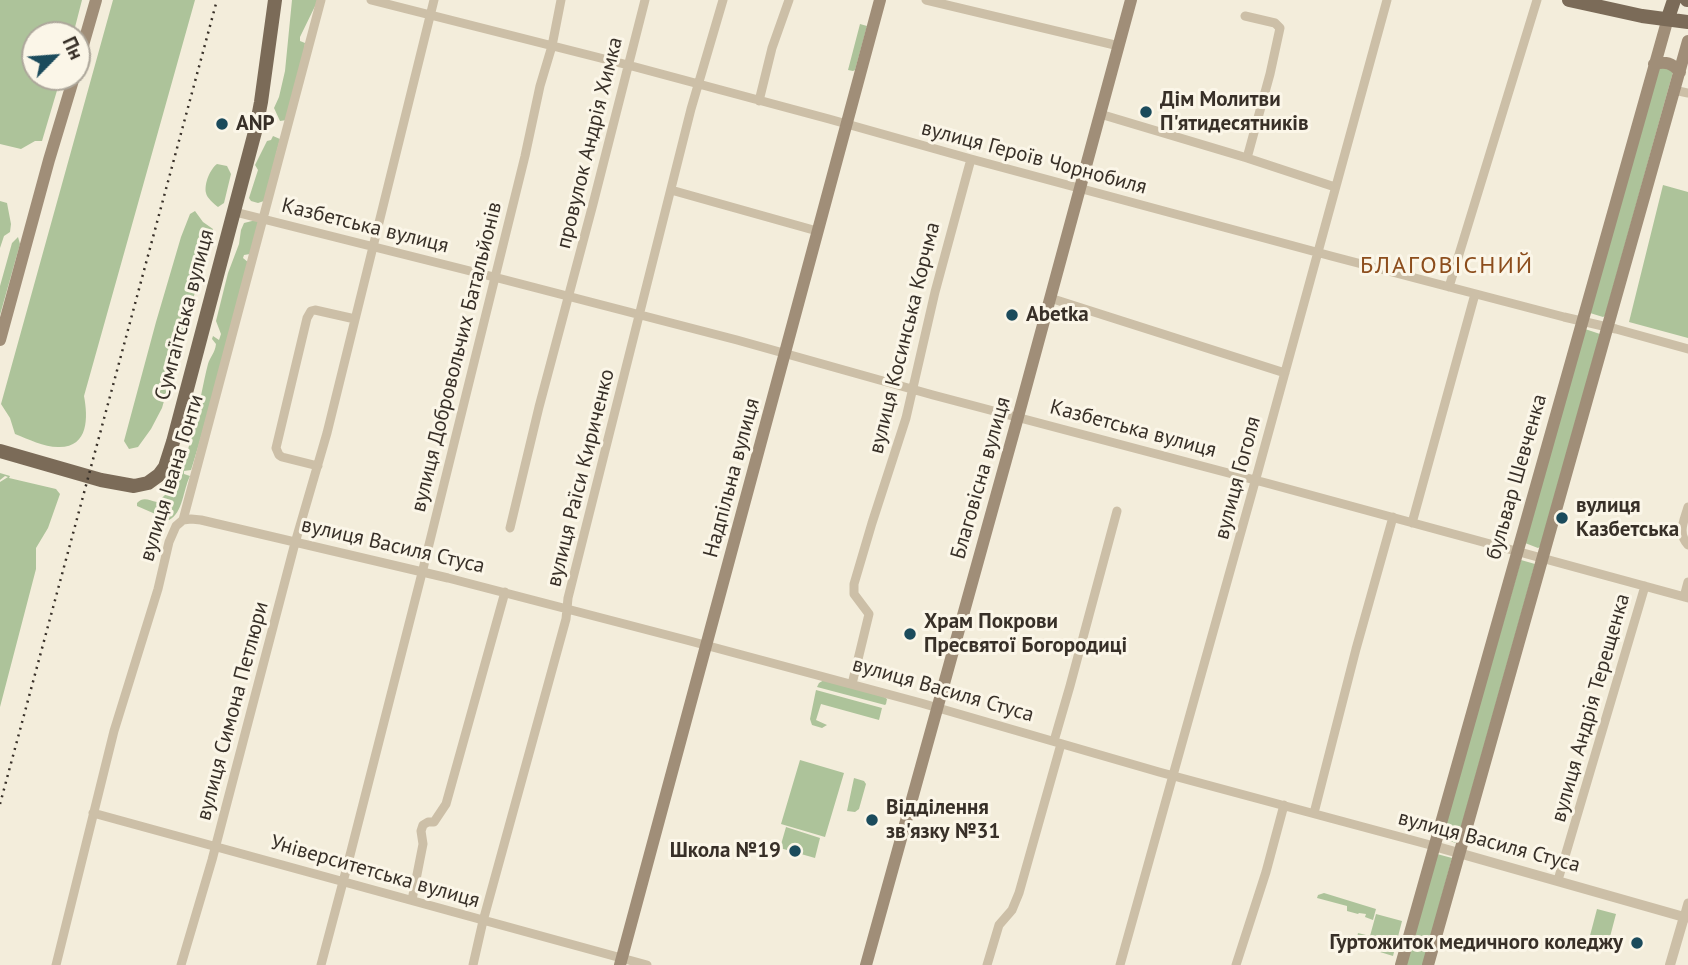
<!DOCTYPE html>
<meta charset="utf-8">
<style>
body{margin:0}
#map{position:relative;width:1688px;height:965px;overflow:hidden;background:#f3eddb;font-family:"PT Sans",sans-serif}
canvas{display:block}
.north{position:absolute;left:21px;top:21px;width:70px;height:70px;box-sizing:border-box;background:#fbf6e8;border:2px solid #ada79b;border-radius:50%;rotate:65deg;font-size:19px;font-weight:700;line-height:28px;text-align:center;color:#383028}
.north::after{content:'';display:block;margin:auto;width:24px;height:32px;background:#1b4b5c;clip-path:polygon(50% 0,100% 100%,50% 72%,0 100%)}
</style>
<div id="map">
<canvas width="1688" height="965"></canvas>
<div class="north">Пн</div>
</div>
<script>
const c = document.querySelector('canvas').getContext('2d');
c.lineJoin = 'round';
function paint(path, color) { c.fillStyle = color; c.fill(path, 'evenodd'); }
function strokePath(path, color, width, dash) { c.strokeStyle = color; c.lineWidth = width; c.lineCap = dash ? 'butt' : 'round'; c.setLineDash(dash || []); c.stroke(path); }
function drawText(font, color, halo, rows, align = 'center') {
  c.font = font + ' "PT Sans",sans-serif'; c.lineWidth = 6; c.setLineDash([]); c.textBaseline = 'middle'; c.strokeStyle = halo; c.fillStyle = color; for (const [text, x, y, turn = 0] of rows) {
    c.save(); c.translate(x, y); c.rotate((+turn || 0) * Math.PI / 180); c.textAlign = isNaN(turn) ? turn : align; if (halo) c.strokeText(text, 0, 0); c.fillText(text, 0, 0); c.restore();
  }
}
paint(new Path2D(`
 M 0,0 L 82,0 L 73,35 L 35,35 L 35,77 L 61,77 L 42,141 L 35,141 L 21,149 L 0,144 Z
 M 113,0 L 195,0 L 84,396 C 88,417 89,448 58,447 C 44,447 28,439 15,434 L 10,418 L 1,404 Z
 M 292,0 L 318,0 L 300,37 L 300,41 L 305,43 L 304,53 L 287,120 L 280,121 L 274,108 L 279,97 L 285,71 Z
 M 860,24 L 867,26 L 855,70 L 853,71 L 848,70 Z
 M 1663,66 L 1673,72 L 1605,316 L 1603,317 L 1590,313 L 1657,70 Z
 M 273,136 L 280,139 L 264,201 L 258,203 L 251,201 L 249,198 L 258,170 L 255,165 L 267,141 L 271,140 Z
 M 217,164 L 227,166 L 231,174 L 224,203 L 218,207 C 214,204 207,198 206,193 C 204,184 210,169 217,164 Z
 M 1663,185 L 1688,192 L 1688,338 L 1629,322 Z
 M 0,201 L 7,203 L 11,224 L 10,232 L 4,236 L 0,248 Z
 M 195,211 L 203,222 L 213,229 L 162,408 L 151,429 L 138,447 L 129,449 L 124,441 L 156,322 L 181,237 L 190,214 Z
 M 256,220 L 259,223 L 250,254 L 244,255 L 243,258 L 249,263 L 199,444 L 191,470 L 184,471 L 184,474 L 190,476 C 183,490 183,513 169,520 L 137,506 L 137,503 C 144,496 149,501 157,502 C 190,480 198,402 208,364 C 210,357 215,353 216,344 L 212,339 L 213,336 L 219,340 L 221,334 L 216,321 L 228,273 L 239,244 L 241,230 L 244,223 Z
 M 18,237 L 20,244 L 0,315 L 0,286 L 12,243 Z
 M 1585,329 L 1600,334 L 1540,547 L 1538,548 L 1525,543 Z
 M 0,473 L 10,476 L 9,478 L 56,489 L 60,494 L 48,528 L 36,548 L 36,569 L 0,707 L 0,482 L 8,477 L 5,476 L 0,480 Z
 M 1521,560 L 1535,564 L 1457,842 L 1455,843 L 1442,837 Z
 M 824,680 L 884,697 L 887,699 L 886,704 L 885,705 L 817,687 L 819,683 Z
 M 816,690 L 882,708 L 879,720 L 821,704 L 816,720 L 827,725 L 822,728 L 812,725 L 810,719 Z
 M 800,760 L 844,773 L 825,837 L 781,824 Z
 M 854,778 L 864,781 L 866,784 L 859,809 L 855,812 L 847,811 Z
 M 786,827 L 820,838 L 815,858 L 780,848 Z
 M 1437,854 L 1452,858 L 1423,965 L 1405,965 Z
 M 1324,893 L 1376,909 L 1373,920 L 1365,917 L 1366,914 L 1359,913 L 1358,914 L 1347,911 L 1347,906 L 1317,898 L 1318,895 Z
 M 1597,909 L 1616,914 L 1606,952 L 1587,947 Z
 M 1376,914 L 1402,921 L 1393,956 L 1367,948 L 1363,941 L 1357,938 L 1358,933 L 1370,936 Z`), '#adc39a');
strokePath(new Path2D(`
 M 371,0 L 628,65 L 829,119 L 971,159 L 1331,256 L 1564,317 L 1616,329 L 1688,349
 M 926,0 L 1119,46
 M 1674,90 L 1688,93
 M 759,101 L 772,48 L 789,0
 M 1100,114 L 1247,158 L 1270,74 L 1280,28 L 1275,23 L 1245,16
 M 1247,158 L 1335,187
 M 671,190 L 817,231
 M 235,212 L 494,277 L 737,340 L 933,395 L 1270,484 L 1688,598
 M 1449,287 L 1537,0
 M 1050,298 L 1285,373
 M 318,466 L 282,457 L 279,455 L 276,448 L 307,318 L 311,311 L 315,310 L 355,319
 M 1688,507 C 1684,521 1677,533 1688,545
 M 183,520 L 191,519 L 201,520 L 448,578 L 690,641 L 921,703 L 1159,772 L 1434,846
 M 1412,523 L 1475,294
 M 510,528 L 539,407 L 593,204 L 645,0
 M 1684,597 L 1688,582
 M 852,684 L 869,614 L 854,594 L 854,584 L 872,523 L 906,418 L 935,292 L 971,159
 M 1054,741 L 1070,686 L 1117,511
 M 93,813 L 647,965
 M 1314,813 L 1356,649 L 1393,517
 M 1558,880 L 1645,586
 M 412,900 L 423,844 L 421,831 L 423,825 L 428,822 L 434,822 L 446,804 L 505,592
 M 1688,903 L 1684,917 L 1688,918
 M 56,965 L 114,731 L 158,589 L 169,542 L 176,526 L 183,520 L 321,0
 M 181,965 L 212,860 L 295,543 L 327,433 L 434,0
 M 321,965 L 348,863 L 422,573 L 525,156 L 540,86 L 552,46 L 561,0
 M 473,965 L 483,921 L 566,619 L 568,598 L 691,109 L 723,0
 M 987,965 L 999,925 L 1012,910 L 1019,893 L 1061,744
 M 1120,965 L 1258,471 L 1387,0
 M 1236,965 L 1266,872 L 1284,805`), '#ccbfa7', 9);
strokePath(new Path2D(`
 M 1434,846 L 1684,917 L 1670,965`), '#ccbfa7', 10);
strokePath(new Path2D(`
 M 1654,64 C 1666,61 1672,63 1680,72
 M 77,66 L 96,0
 M 0,340 L 49,160 L 74,77
 M 620,965 L 880,0
 M 866,965 L 1018,417 L 1131,0
 M 1401,965 L 1668,18
 M 1428,965 L 1688,41`), '#a08e78', 12);
strokePath(new Path2D(`
 M 1569,0 L 1642,16 L 1688,22
 M 1687,0 L 1688,0
 M 1668,18 L 1674,0
 M 0,451 L 101,480 L 134,486 L 148,483 L 159,475 L 165,467 L 173,442 L 256,128 L 261,102 L 275,0`), '#7b6b58', 14);
strokePath(new Path2D(`
 M 0,804 L 217,0`), '#383028', 2.5, [2, 5]);
for (const [x, y, r, color] of [
 [1146,112,7,"#1b4b5c"],
 [222,124,7,"#1b4b5c"],
 [1012,315,7,"#1b4b5c"],
 [1562,518,7,"#1b4b5c"],
 [910,634,7,"#1b4b5c"],
 [872,820,7,"#1b4b5c"],
 [795,851,7,"#1b4b5c"],
 [1637,943,7,"#1b4b5c"]
]) { const dot = new Path2D(); dot.arc(x, y, r, 0, 2 * Math.PI); c.fillStyle = color; c.fill(dot); strokePath(dot, '#fbf6e8', 2.5); }
drawText('bold 21px', '#383028', '#fbf6e8', [
 ["Дім Молитви",1160,100],
 ["П'ятидесятників",1160,124],
 ["ANP",236,124],
 ["Abetka",1026,315],
 ["вулиця",1576,506],
 ["Казбетська",1576,530],
 ["Храм Покрови",924,622],
 ["Пресвятої Богородиці",924,646],
 ["Відділення",886,808],
 ["зв'язку №31",886,832],
 ["Школа №19",781,851,"right"],
 ["Гуртожиток медичного коледжу",1623,943,"right"]
], 'left');
drawText('21px', '#383028', '#fbf6e8', [
 ["провулок Андрія Химка",590,143,-76],
 ["вулиця Героїв Чорнобиля",1034,158,15],
 ["Казбетська вулиця",365,226,14],
 ["Сумгаїтська вулиця",185,315,-75],
 ["вулиця Косинська Корчма",905,338,-76],
 ["вулиця Добровольчих Батальйонів",457,357,-76],
 ["Казбетська вулиця",1133,429,15],
 ["бульвар Шевченка",1517,477,-74],
 ["вулиця Івана Гонти",172,478,-73],
 ["вулиця Раїси Кириченко",581,478,-76],
 ["Надпільна вулиця",732,478,-75],
 ["Благовісна вулиця",981,478,-74],
 ["вулиця Гоголя",1238,478,-75],
 ["вулиця Василя Стуса",393,546,13],
 ["вулиця Василя Стуса",943,690,16],
 ["вулиця Андрія Терещенка",1591,708,-74],
 ["вулиця Симона Петлюри",233,711,-75],
 ["вулиця Василя Стуса",1489,842,15],
 ["Університетська вулиця",375,872,16]
]);
c.letterSpacing = '2px';
drawText('24px', '#8c4d1c', '#fbf6e8', [
 ["БЛАГОВІСНИЙ",1447,266]
]);
c.letterSpacing = '0px';
</script>
